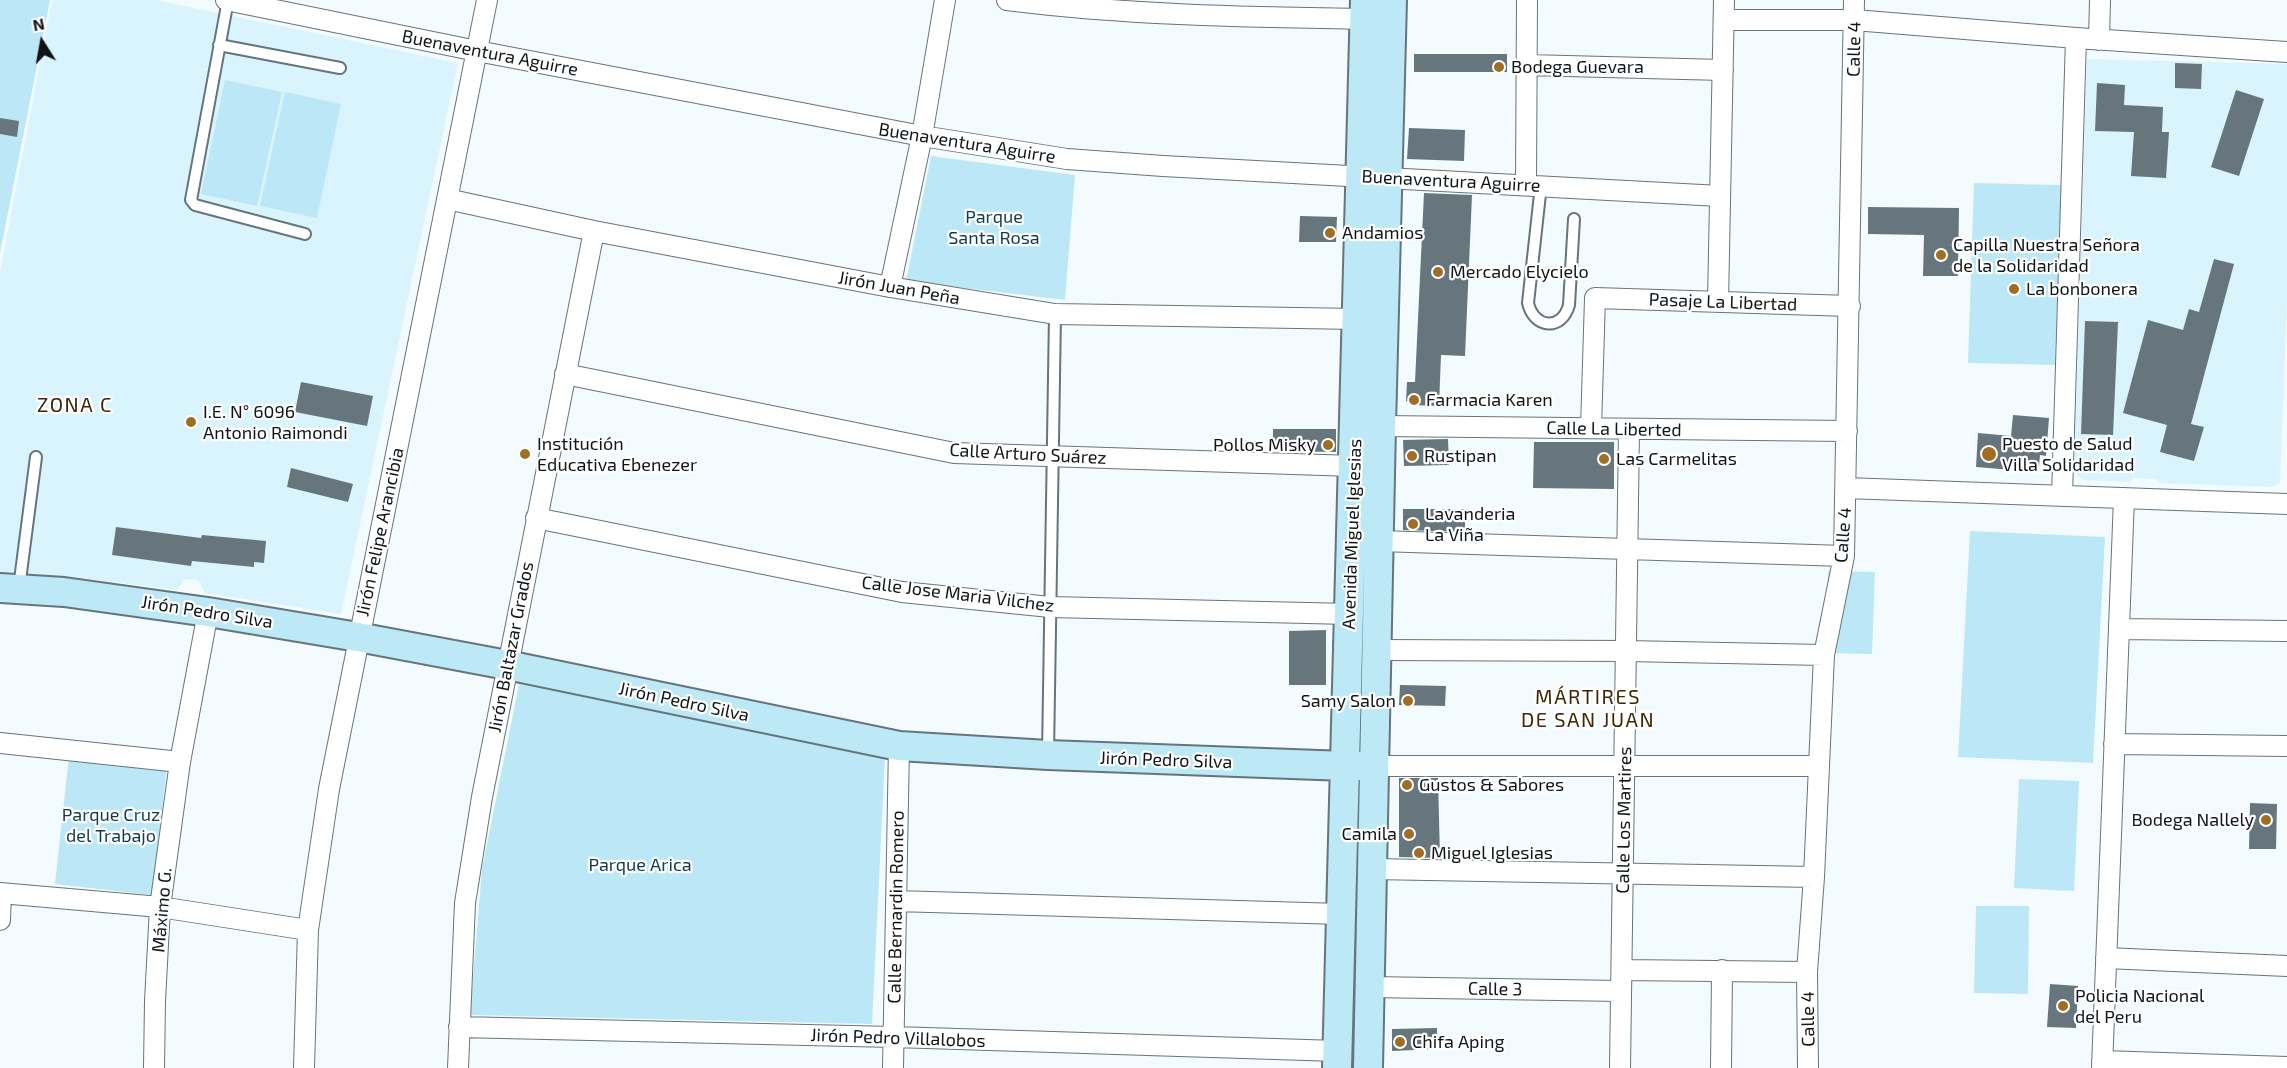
<!DOCTYPE html>
<meta charset="utf-8">
<style>
body{margin:0}
#map{position:relative;width:2287px;height:1068px;overflow:hidden;background:#f4fbfe;font-family:"Exo 2",sans-serif}
canvas{display:block}
.north{position:absolute;left:12px;top:12px;width:60px;height:60px;-webkit-text-stroke:4px #fff;paint-order:stroke;rotate:349deg;font-size:16px;font-weight:700;line-height:24px;text-align:center;color:#0f1517}
.north::after{content:'';display:block;margin:auto;width:21px;height:27px;background:#0f1517;clip-path:polygon(50% 0,100% 100%,50% 72%,0 100%)}
</style>
<div id="map">
<canvas width="2287" height="1068"></canvas>
<div class="north">N</div>
</div>
<script>
const c = document.querySelector('canvas').getContext('2d');
c.lineJoin = 'round';
function paint(path, color) { c.fillStyle = color; c.fill(path, 'evenodd'); }
function strokePath(path, color, width, dash) { c.strokeStyle = color; c.lineWidth = width; c.lineCap = dash ? 'butt' : 'round'; c.setLineDash(dash || []); c.stroke(path); }
function drawText(font, color, halo, rows, align = 'center') {
  c.font = font + ' "Exo 2",sans-serif'; c.lineWidth = 4.5; c.setLineDash([]); c.textBaseline = 'middle'; c.strokeStyle = halo; c.fillStyle = color; for (const [text, x, y, turn = 0] of rows) {
    c.save(); c.translate(x, y); c.rotate((+turn || 0) * Math.PI / 180); c.textAlign = isNaN(turn) ? turn : align; if (halo) c.strokeText(text, 0, 0); c.fillText(text, 0, 0); c.restore();
  }
}
paint(new Path2D(`
 M 52,0 L 156,0 L 458,63 L 341,614 L 205,593 L 198,580 L 184,579 L 178,590 L 80,578 L 0,573 L 0,272 Z
 M 2087,59 L 2287,64 L 2287,300 L 2280,483 L 2272,487 L 2161,483 L 2156,479 L 2133,478 L 2130,482 L 2083,480 L 2074,472 Z`), '#daf4fe');
paint(new Path2D(`
 M 0,0 L 50,0 L 0,253 Z
 M 225,80 L 282,92 L 257,206 L 201,194 Z
 M 285,92 L 341,104 L 317,218 L 260,206 Z
 M 931,156 L 1075,175 L 1065,300 L 906,281 Z
 M 1974,183 L 2061,185 L 2055,365 L 1968,363 Z
 M 1970,531 L 2105,537 L 2093,763 L 1958,757 Z
 M 1828,571 L 1875,572 L 1872,654 L 1826,653 Z
 M 519,684 L 885,757 L 872,1024 L 470,1015 L 482,869 Z
 M 69,756 L 167,767 L 152,895 L 55,884 Z
 M 2019,779 L 2079,781 L 2074,891 L 2014,888 Z
 M 1976,906 L 2029,906 L 2028,994 L 1974,993 Z`), '#bce7f7');
paint(new Path2D(`
 M 1414,54 L 1507,54 L 1507,72 L 1414,72 Z
 M 2175,63 L 2202,64 L 2201,89 L 2175,88 Z
 M 2097,83 L 2125,85 L 2124,105 L 2163,107 L 2162,132 L 2169,132 L 2166,178 L 2131,176 L 2134,132 L 2095,131 Z
 M 2236,90 L 2264,99 L 2239,176 L 2211,167 Z
 M 0,118 L 19,121 L 17,137 L 0,134 Z
 M 1409,128 L 1465,130 L 1464,161 L 1407,159 Z
 M 1424,193 L 1472,195 L 1465,356 L 1441,355 L 1439,406 L 1413,405 L 1406,401 L 1407,382 L 1415,382 Z
 M 1868,207 L 1959,208 L 1958,276 L 1923,276 L 1924,235 L 1868,234 Z
 M 1300,216 L 1337,217 L 1336,242 L 1299,242 Z
 M 2214,259 L 2234,264 L 2191,424 L 2204,427 L 2194,461 L 2160,452 L 2167,425 L 2123,413 L 2148,320 L 2183,330 L 2189,309 L 2199,312 Z
 M 2085,321 L 2118,322 L 2113,435 L 2081,434 Z
 M 301,382 L 373,396 L 367,426 L 295,412 Z
 M 2013,415 L 2049,418 L 2046,456 L 2040,455 L 2039,466 L 2012,465 L 2012,470 L 1976,467 L 1978,433 L 2011,436 Z
 M 1273,429 L 1336,429 L 1336,452 L 1273,451 Z
 M 1448,439 L 1449,465 L 1404,466 L 1403,440 Z
 M 1534,442 L 1614,442 L 1614,489 L 1533,488 Z
 M 291,468 L 353,484 L 348,502 L 287,487 Z
 M 1403,509 L 1465,509 L 1465,532 L 1403,530 Z
 M 116,527 L 201,538 L 202,535 L 266,541 L 264,563 L 254,562 L 254,567 L 192,561 L 191,566 L 112,555 Z
 M 1326,630 L 1326,685 L 1289,685 L 1289,631 Z
 M 1400,685 L 1446,686 L 1445,706 L 1399,705 Z
 M 1399,778 L 1438,778 L 1440,858 L 1399,857 Z
 M 2250,803 L 2277,804 L 2276,849 L 2249,849 Z
 M 2050,984 L 2078,986 L 2076,1028 L 2047,1027 Z
 M 1437,1028 L 1437,1049 L 1392,1051 L 1392,1029 Z`), '#67767c');
const lane = new Path2D(`
 M 228,0 L 191,200 L 195,205 L 305,234
 M 219,45 L 340,68
 M 1541,185 L 1528,303 C 1534,329 1562,331 1569,305 L 1574,219
 M 19,588 L 36,457
 M 1048,754 L 1055,314`);
const street = new Path2D(`
 M 226,0 L 477,51 L 922,136 L 1067,159 L 1163,166 L 1720,196
 M 1007,0 C 1126,15 1245,17 1365,19
 M 1724,20 L 1854,20 L 2076,38 L 2287,52
 M 2099,40 L 2100,0
 M 1527,65 L 1723,70
 M 1526,184 L 1527,0
 M 447,199 L 594,231 L 890,287 L 1055,314 L 1358,319
 M 890,287 L 922,136 L 945,0
 M 1718,302 L 1724,0
 M 565,374 L 954,453 L 1354,466
 M 1381,426 L 1847,431
 M 1591,428 L 1595,298 L 1850,306
 M 1846,488 L 2287,504
 M 2062,496 L 2076,38
 M 536,518 L 902,592 L 1050,607 L 1350,614
 M 1379,541 L 1844,556
 M 2119,629 L 2287,631
 M 1376,650 L 1626,651 L 1824,655
 M 0,743 L 180,762
 M 2114,744 L 2287,746
 M 1374,766 L 1819,766
 M 1372,869 L 1814,877
 M 0,893 L 160,907 L 308,930
 M 896,901 L 1341,914
 M 0,920 L 1,893
 M 2106,958 L 2287,966
 M 1622,970 L 1807,972
 M 1369,987 L 1621,991
 M 459,1027 L 894,1037 L 1338,1051
 M 2102,1061 L 2287,1067
 M 154,1068 L 155,1001 L 160,907 L 180,762 L 208,612
 M 304,1068 L 308,930 L 329,789 L 487,0
 M 458,1068 L 465,903 L 482,797 L 594,231
 M 893,1068 L 899,746
 M 1620,1068 L 1629,429
 M 1721,1068 L 1722,970
 M 1808,1068 L 1807,972 L 1814,877 L 1824,655 L 1844,556 L 1854,0
 M 2102,1068 L 2124,498`);
const secondary = new Path2D(`
 M 0,588 L 64,592 L 208,612 L 358,637 L 507,665 L 899,746 L 1048,755 L 1346,766 L 1374,766
 M 1337,1068 L 1365,0
 M 1368,1068 L 1381,426 L 1392,0`);
strokePath(lane, '#65757b', 14);
strokePath(street, '#65757b', 22);
strokePath(secondary, '#65757b', 32);
strokePath(lane, '#fff', 10);
strokePath(street, '#fff', 20);
strokePath(secondary, '#bde8f5', 28);
for (const [x, y, r, color] of [
 [1499,67,6,"#9f6e23"],
 [1330,233,6,"#9f6e23"],
 [1941,255,6,"#9f6e23"],
 [1438,272,6,"#9f6e23"],
 [2014,289,6,"#9f6e23"],
 [1414,400,6,"#9f6e23"],
 [191,422,6,"#9f6e23"],
 [1328,445,6,"#9f6e23"],
 [525,454,6,"#9f6e23"],
 [1989,454,8,"#9f6e23"],
 [1412,456,6,"#9f6e23"],
 [1604,459,6,"#9f6e23"],
 [1413,524,6,"#9f6e23"],
 [1408,701,6,"#9f6e23"],
 [1407,785,6,"#9f6e23"],
 [2266,820,6,"#9f6e23"],
 [1409,834,6,"#9f6e23"],
 [1419,853,6,"#9f6e23"],
 [2063,1006,6,"#9f6e23"],
 [1400,1042,6,"#9f6e23"]
]) { const dot = new Path2D(); dot.arc(x, y, r, 0, 2 * Math.PI); c.fillStyle = color; c.fill(dot); strokePath(dot, '#fff', 2); }
drawText('18px', '#0f1517', '#fff', [
 ["Calle 4",1854,49,-89],
 ["Buenaventura Aguirre",490,53,11],
 ["Buenaventura Aguirre",967,143,9],
 ["Buenaventura Aguirre",1451,181,3],
 ["Jirón Juan Peña",899,288,10],
 ["Pasaje La Libertad",1723,302,2],
 ["Calle La Liberted",1614,429,1],
 ["Calle Arturo Suárez",1028,454,3],
 ["Jirón Felipe Arancibia",380,532,-78],
 ["Avenida Miguel Iglesias",1352,534,-88],
 ["Calle 4",1843,535,-86],
 ["Calle Jose Maria Vilchez",958,594,7],
 ["Jirón Pedro Silva",207,612,9],
 ["Jirón Baltazar Grados",511,647,-79],
 ["Jirón Pedro Silva",684,702,12],
 ["Jirón Pedro Silva",1166,760,2],
 ["Calle Los Martires",1624,820,-89],
 ["Calle Bernardin Romero",896,907,-89],
 ["Máximo G.",162,910,-85],
 ["Calle 3",1495,989,1],
 ["Calle 4",1808,1019,-91],
 ["Jirón Pedro Villalobos",898,1038,2]
]);
drawText('18px', '#0f1517', '#fff', [
 ["Bodega Guevara",1511,67],
 ["Andamios",1342,233],
 ["Capilla Nuestra Señora",1953,245],
 ["de la Solidaridad",1953,266],
 ["Mercado Elycielo",1450,272],
 ["La bonbonera",2026,289],
 ["Farmacia Karen",1426,400],
 ["I.E. N° 6096",203,412],
 ["Antonio Raimondi",203,433],
 ["Institución",537,444],
 ["Educativa Ebenezer",537,465],
 ["Puesto de Salud",2002,444],
 ["Villa Solidaridad",2002,465],
 ["Pollos Misky",1316,445,"right"],
 ["Rustipan",1424,456],
 ["Las Carmelitas",1616,459],
 ["Lavanderia",1425,514],
 ["La Viña",1425,535],
 ["Samy Salon",1396,701,"right"],
 ["Gustos & Sabores",1419,785],
 ["Bodega Nallely",2254,820,"right"],
 ["Camila",1397,834,"right"],
 ["Miguel Iglesias",1431,853],
 ["Policia Nacional",2075,996],
 ["del Peru",2075,1017],
 ["Chifa Aping",1412,1042]
], 'left');
drawText('18px', '#113b49', '#fff', [
 ["Parque",994,217],
 ["Santa Rosa",994,238],
 ["Parque Cruz",111,815],
 ["del Trabajo",111,836],
 ["Parque Arica",640,865]
]);
c.letterSpacing = '1.5px';
drawText('20px', '#3d2601', '#fff', [
 ["ZONA C",75,405],
 ["MÁRTIRES",1588,697],
 ["DE SAN JUAN",1588,720]
]);
c.letterSpacing = '0px';
</script>
